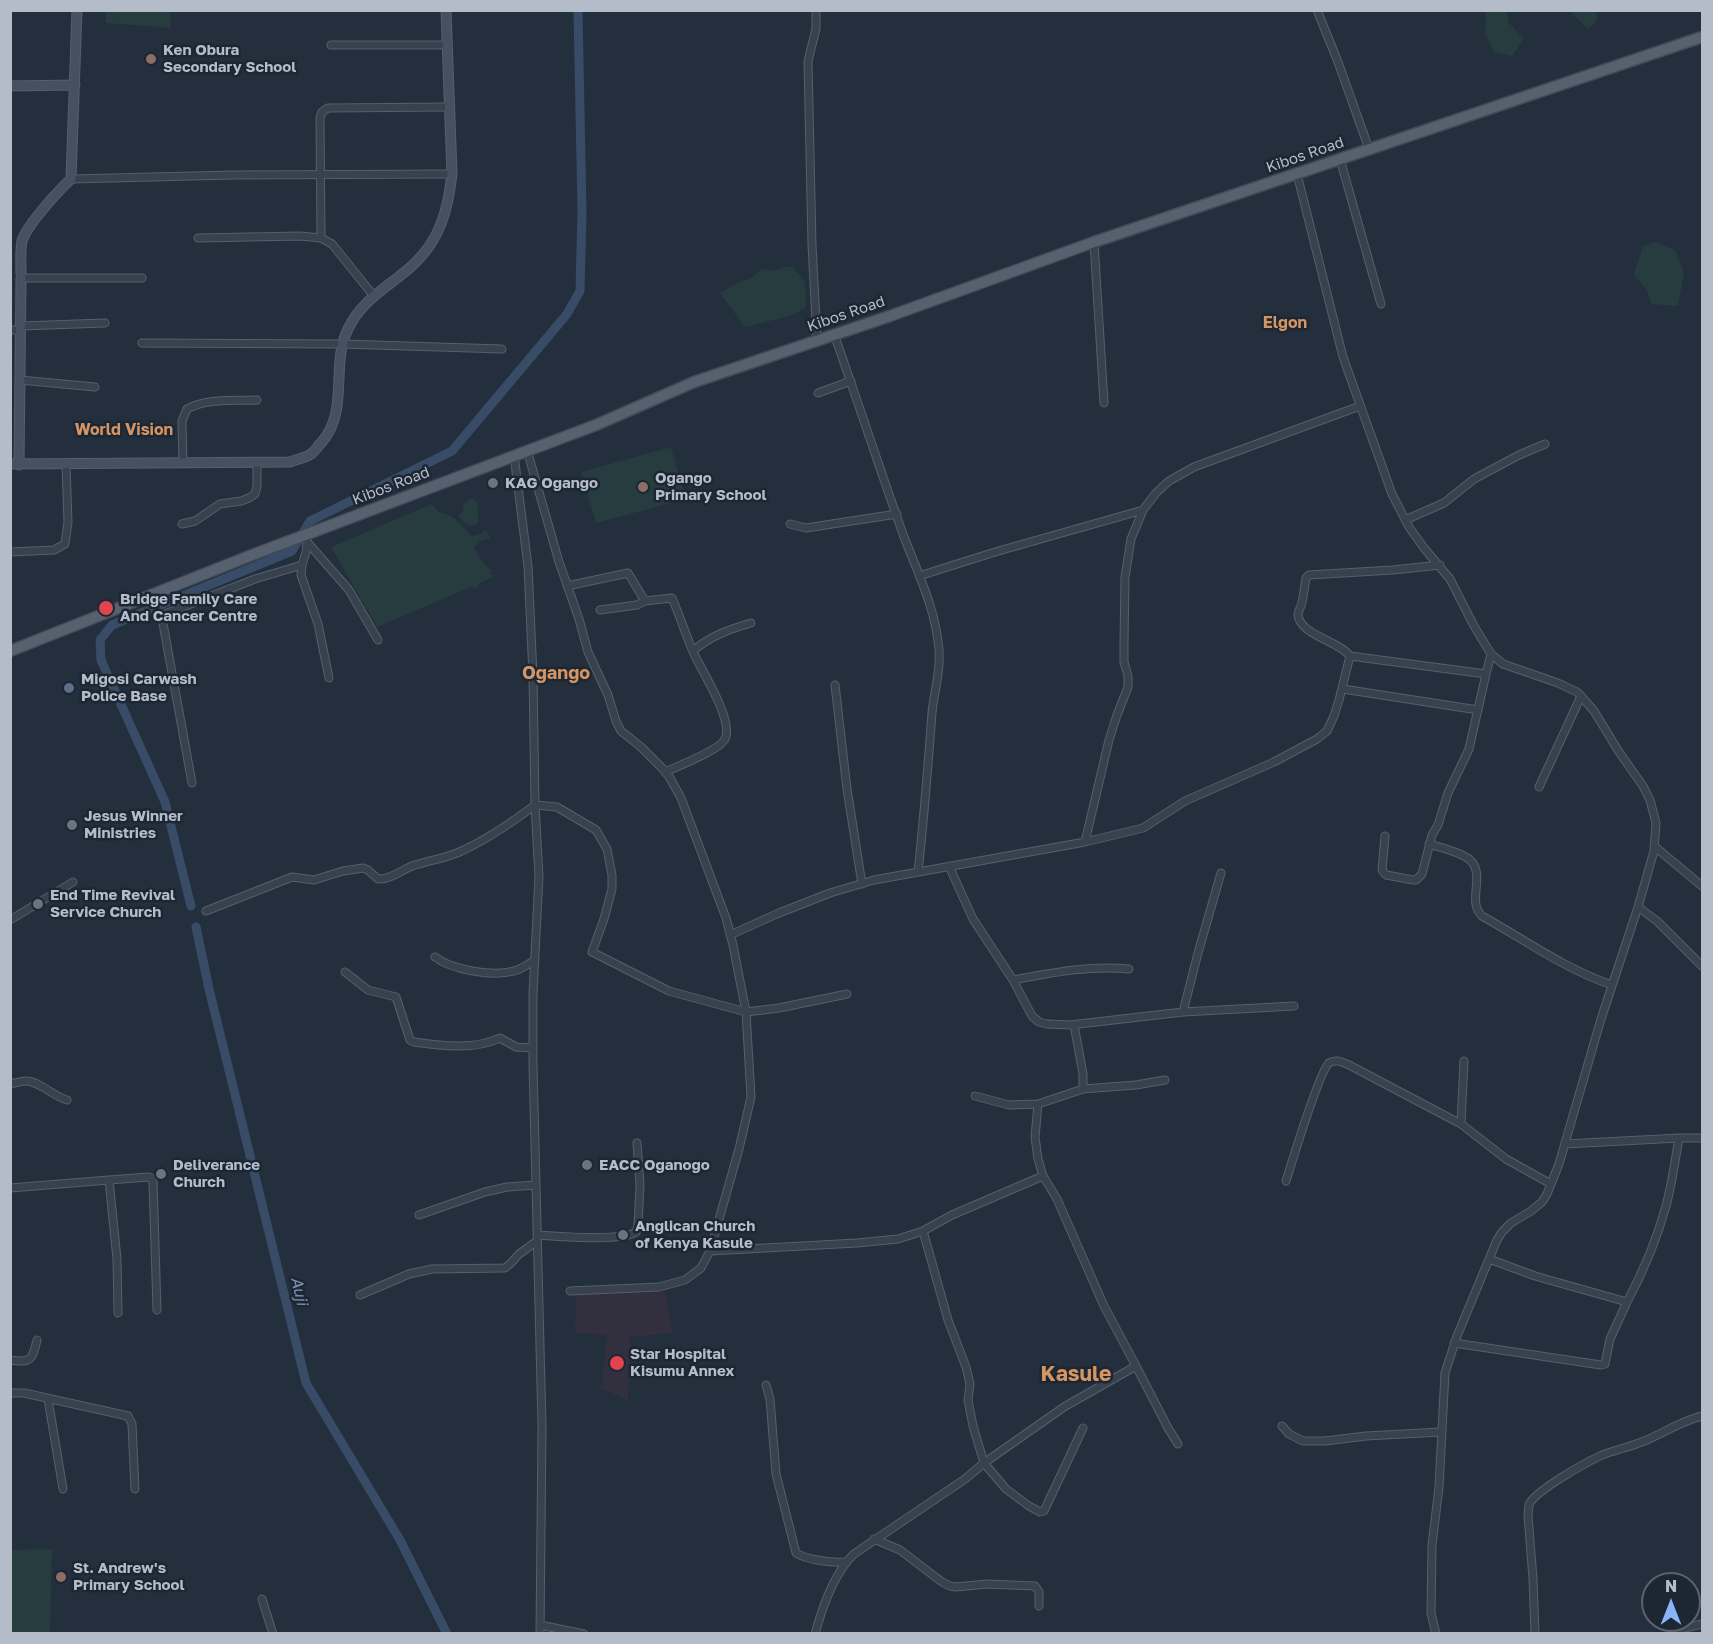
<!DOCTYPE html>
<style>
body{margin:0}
#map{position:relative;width:1713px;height:1644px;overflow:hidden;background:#242f3e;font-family:"Golos Text",sans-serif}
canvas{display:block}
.frame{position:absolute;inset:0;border:12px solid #b4bcc9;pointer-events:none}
.north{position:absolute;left:1641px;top:1572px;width:60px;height:60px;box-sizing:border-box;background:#1d2633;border:2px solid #59626f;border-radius:50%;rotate:0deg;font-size:16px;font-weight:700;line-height:24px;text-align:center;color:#b4bcc9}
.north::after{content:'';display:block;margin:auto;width:21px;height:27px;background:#8ab4f8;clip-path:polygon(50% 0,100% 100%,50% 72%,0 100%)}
</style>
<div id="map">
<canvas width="1713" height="1644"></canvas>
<div class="frame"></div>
<div class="north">N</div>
</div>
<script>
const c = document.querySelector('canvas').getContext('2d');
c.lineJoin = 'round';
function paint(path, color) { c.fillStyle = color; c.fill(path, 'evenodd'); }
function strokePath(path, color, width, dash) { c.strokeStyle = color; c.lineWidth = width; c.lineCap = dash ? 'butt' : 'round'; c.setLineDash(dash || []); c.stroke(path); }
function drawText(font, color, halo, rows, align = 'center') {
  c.font = font + ' "Golos Text",sans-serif'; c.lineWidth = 5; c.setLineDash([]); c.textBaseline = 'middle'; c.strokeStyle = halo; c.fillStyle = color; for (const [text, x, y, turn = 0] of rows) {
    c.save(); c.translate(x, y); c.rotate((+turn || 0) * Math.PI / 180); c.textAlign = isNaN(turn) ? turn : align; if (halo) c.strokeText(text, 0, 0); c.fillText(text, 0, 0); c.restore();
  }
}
paint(new Path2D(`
 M 665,1292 L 673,1333 L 630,1337 L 628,1400 L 601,1388 L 607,1335 L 575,1333 L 576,1294 Z`), '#32303f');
paint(new Path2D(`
 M 106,11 L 170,11 L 171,28 L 106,23 Z
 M 1485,11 L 1507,11 L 1508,22 L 1524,39 L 1512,56 L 1494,52 L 1485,33 L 1486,15 Z
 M 1571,11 L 1596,11 L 1597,20 L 1588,29 L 1571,12 Z
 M 1656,242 L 1675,250 L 1684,273 L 1678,306 L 1651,304 L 1647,290 L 1634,275 L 1643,246 Z
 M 785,267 L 792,267 L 805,281 L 806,307 L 793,315 L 745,327 L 720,293 L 739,282 L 750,279 L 762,269 L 772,271 Z
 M 671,447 L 686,499 L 596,523 L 581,472 Z
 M 472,498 L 477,502 C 477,509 479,516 478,524 L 470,526 L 461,520 L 459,516 L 464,510 L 462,505 Z
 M 432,504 L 439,513 C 455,514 460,525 472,536 L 482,534 L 485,530 L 491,538 L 478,541 L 474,548 L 485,565 L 492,571 L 490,573 L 493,577 L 480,583 L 476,589 L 471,587 L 377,627 L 331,547 Z
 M 52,1549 L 50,1633 L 11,1633 L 11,1550 Z`), '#263c3f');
strokePath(new Path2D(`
 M 191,906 L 165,802 L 101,660 L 100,640 L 112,625 L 292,551 L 310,521 L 452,451 L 567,314 L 580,291 L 582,212 L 578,10
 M 196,927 L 209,989 L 306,1383 L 400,1540 L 447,1634`), '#394c67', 9);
const street = new Path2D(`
 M 816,10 L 816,29 L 808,61 L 812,245 L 817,340
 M 1317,10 L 1338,62 L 1369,149
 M 331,45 L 448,45
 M 1340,159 L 1381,304
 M 1297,174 L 1343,357 L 1392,494 L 1409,527 L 1424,548 L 1450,579 L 1474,626 L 1491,654 L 1503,664 L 1558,683 L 1577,692 L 1581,696 L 1594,711 L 1619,752 L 1643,786 L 1650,800 L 1656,823 L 1654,851 L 1638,907 L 1601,1019 L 1559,1164 L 1547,1194 L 1542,1202 L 1531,1211 L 1511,1223 L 1502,1232 L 1497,1240 L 1457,1336 L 1445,1373 L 1439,1487 L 1432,1545 L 1431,1613 L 1436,1634
 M 71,179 L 234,175 L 452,174
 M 198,238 L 300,236 L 321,238 L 332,244 L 373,295
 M 321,238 L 320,118 L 322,112 L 328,108 L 450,107
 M 1094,242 L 1104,403
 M 21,276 L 21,278 L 142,278
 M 21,326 L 105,323
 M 10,330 L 21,330
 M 834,334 C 858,402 880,470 904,537 C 918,573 936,610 939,650 C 941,673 934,690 932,713 C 928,766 924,819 918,872
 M 142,343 L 342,344 L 502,349
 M 20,380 L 95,387
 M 818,393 L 851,381
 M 527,450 L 559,562 L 579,619 L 588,652 L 608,695 L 616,721 L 621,731 L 641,747 L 662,768 L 670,778 L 681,798 L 726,918 L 733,945 L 746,1012 L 751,1097 L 739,1149 L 710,1251 L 701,1268 L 685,1280 L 659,1287 L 570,1291
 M 514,455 L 528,566 L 533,675 L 535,805 L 539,877 L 533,993 L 533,1066 L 542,1426 L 540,1634
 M 183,463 L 182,421 L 187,409 C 207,398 234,401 257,400
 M 1405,520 L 1444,503 L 1474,479 L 1519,455 L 1545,444
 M 182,524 L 195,521 L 220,504 L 241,501 L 249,498 L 255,494 L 257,486 L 257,462
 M 790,524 L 806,528 L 897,514
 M 308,534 L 306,552 L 302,565 L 301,575 L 318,624 L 329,678
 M 308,543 L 349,590 L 378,640
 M 10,552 L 54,550 L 65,544 L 68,522 L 66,464
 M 1440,565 L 1393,570 L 1309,575 L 1306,578 C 1304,588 1304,596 1301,606 C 1299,610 1298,612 1298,615 C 1300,635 1339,641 1350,656 L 1486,674 L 1491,654
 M 919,576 L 995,552 L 1143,510
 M 567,586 L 628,573 L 645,601
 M 600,610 L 637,605 L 645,601 L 672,598 C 680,616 686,636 694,654 C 702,671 734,721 725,739 C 720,750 678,766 665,772
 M 693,651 C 710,636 730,629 751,623
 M 835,685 L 847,789 L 862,884
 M 1343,689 L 1478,710
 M 192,783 L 162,618 L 165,614 L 255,579 L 302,565
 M 1539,787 L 1581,696
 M 1385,836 L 1382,870 L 1386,875 L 1413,880 L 1416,880 L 1422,874 L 1432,835 L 1438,825 L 1448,793 L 1469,749 L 1486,674
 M 1085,842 L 1109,740 L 1117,715 L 1128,687 L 1128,676 L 1124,662 L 1124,642 L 1125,577 L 1131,539 L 1143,510 L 1156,493 L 1169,481 L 1194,467 L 1360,406
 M 1429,844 C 1442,848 1458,851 1469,859 C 1487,874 1466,901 1482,916 C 1525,940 1565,969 1612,985
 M 1654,846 L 1702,886
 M 949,866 L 973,919 L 1013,980 L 1032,1016 L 1039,1022 L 1047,1024 L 1070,1025 L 1183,1012 L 1294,1006
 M 1638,907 L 1657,921 L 1702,966
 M 206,911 L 292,877 L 314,880 L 343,871 L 363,868 L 368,870 L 378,879 C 390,880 402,870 412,866 C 427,861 442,859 457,853 C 485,841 511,823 535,805 L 557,807 L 596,830 L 607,849 L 612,875 L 612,889 L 604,919 L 592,952 L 669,991 L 746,1012 L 779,1008 L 847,994
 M 10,920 L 73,882
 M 730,935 L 779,913 L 830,893 L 874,880 L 1085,842 L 1143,828 L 1185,801 L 1274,762 L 1317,739 L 1327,731 L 1334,716 L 1339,700 L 1350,656
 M 435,957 C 452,970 493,977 514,971 C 522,969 528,964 535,960
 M 345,972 L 368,990 L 396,997 L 410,1040 L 414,1042 C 442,1046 475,1050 500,1038 L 516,1047 L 533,1048
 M 1013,980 C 1051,973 1089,965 1129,969
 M 1183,1012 L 1198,953 L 1221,873
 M 1464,1061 L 1461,1124 L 1506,1159 L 1551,1184
 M 10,1084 C 15,1083 21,1081 26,1081 C 39,1081 53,1096 67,1100
 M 1083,1089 L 1136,1085 L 1165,1080
 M 975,1096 L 1009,1105 L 1038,1104
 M 1565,1144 L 1679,1138 L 1702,1138
 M 109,1180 L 148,1177 L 151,1178 L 153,1181 L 157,1310
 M 1286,1181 C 1292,1162 1319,1072 1329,1063 C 1336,1058 1344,1063 1351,1066 L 1461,1124
 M 10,1188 L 109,1180 L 117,1259 L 118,1313
 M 419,1215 L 485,1192 L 507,1187 L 536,1185
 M 923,1231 L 948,1320 L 966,1367 L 970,1384 L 968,1400 L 973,1426 L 984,1463 L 1006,1489 L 1029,1506 L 1040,1512 L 1044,1511 L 1083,1428
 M 537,1235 C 557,1236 621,1242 636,1232 L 638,1226 L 640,1185 L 637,1143
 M 710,1251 L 857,1243 L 898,1239 L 923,1231 L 952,1215 L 1043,1176
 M 1489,1259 L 1535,1276 L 1627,1302 C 1643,1272 1657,1239 1666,1206 C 1672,1184 1675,1160 1679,1138
 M 360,1295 L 409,1274 L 432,1269 L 505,1268 L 511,1263 L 519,1254 L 537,1241
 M 1454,1343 L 1601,1365 L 1605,1364 L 1610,1339 L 1627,1302
 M 10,1360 C 32,1363 32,1360 37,1340
 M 1136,1366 L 1168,1428 L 1178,1444
 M 766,1385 L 770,1399 L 776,1474 L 796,1553 C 807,1560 832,1563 845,1562
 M 10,1393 L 24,1393 L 128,1416 L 132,1424 L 135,1489
 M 48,1399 L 63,1489
 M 1282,1426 L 1289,1434 L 1303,1441 L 1325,1441 L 1366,1436 L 1441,1432
 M 874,1539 L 900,1550 L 942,1582 L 950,1586 L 956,1587 L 987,1584 L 1035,1586 L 1039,1592 L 1039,1606
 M 262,1599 L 273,1634
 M 540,1625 L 584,1634
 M 815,1634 C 822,1608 835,1572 854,1554 L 965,1479 L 984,1463 L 1064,1407 L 1136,1366 L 1104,1306 L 1057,1199 L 1043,1176 L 1038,1159 L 1035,1137 L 1038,1104 L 1083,1089 L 1083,1074 L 1074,1025
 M 1535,1634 L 1533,1579 L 1528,1515 C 1528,1514 1529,1506 1529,1505 C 1534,1491 1587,1462 1602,1455 C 1615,1450 1629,1447 1642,1442 C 1662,1434 1681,1421 1702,1416
 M 1671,1634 L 1685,1628 L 1702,1624`);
const secondary = new Path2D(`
 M 10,86 L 75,85
 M 21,274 C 21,264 20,252 22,241 C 27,225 58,191 71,179 L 77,10
 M 10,464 L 290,462 C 296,459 306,458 311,454 C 315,451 318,446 321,443 C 350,411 330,365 348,329 C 362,299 390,286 413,265 C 440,240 448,210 452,174 L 446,10
 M 19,465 L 21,278`);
const primary = new Path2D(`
 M 10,651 L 252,555 L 596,425 L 694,382 L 890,316 L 1094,242 L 1702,37`);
strokePath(street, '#565f6c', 9);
strokePath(secondary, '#565f6c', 11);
strokePath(primary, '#414a57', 13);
strokePath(street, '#38414e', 7);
strokePath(secondary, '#465061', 9);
strokePath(primary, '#56606e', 10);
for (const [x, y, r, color] of [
 [151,59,6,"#8d6e63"],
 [493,483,6,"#6b7280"],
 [643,487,6,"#8d6e63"],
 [106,608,8,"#e0444e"],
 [69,688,6,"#5c6f8a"],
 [72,825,6,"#6b7280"],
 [38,904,6,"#6b7280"],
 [587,1165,6,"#6b7280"],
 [161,1174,6,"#6b7280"],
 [623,1235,6,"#6b7280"],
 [617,1363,8,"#e0444e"],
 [61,1577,6,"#8d6e63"]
]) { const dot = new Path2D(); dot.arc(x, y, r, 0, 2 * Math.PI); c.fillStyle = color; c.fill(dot); strokePath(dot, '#1d2633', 2); }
drawText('bold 15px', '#b4bcc9', '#1d2633', [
 ["Ken Obura",163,50],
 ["Secondary School",163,67],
 ["Ogango",655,478],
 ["Primary School",655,495],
 ["KAG Ogango",505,483],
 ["Bridge Family Care",120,599],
 ["And Cancer Centre",120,616],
 ["Migosi Carwash",81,679],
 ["Police Base",81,696],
 ["Jesus Winner",84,816],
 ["Ministries",84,833],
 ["End Time Revival",50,895],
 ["Service Church",50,912],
 ["Deliverance",173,1165],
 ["Church",173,1182],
 ["EACC Oganogo",599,1165],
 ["Anglican Church",635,1226],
 ["of Kenya Kasule",635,1243],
 ["Star Hospital",630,1354],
 ["Kisumu Annex",630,1371],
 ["St. Andrew's",73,1568],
 ["Primary School",73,1585]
], 'left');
drawText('15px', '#b4bcc9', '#1d2633', [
 ["Kibos Road",1305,155,-19],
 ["Kibos Road",846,314,-19],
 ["Kibos Road",391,486,-21]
]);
drawText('bold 16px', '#d59563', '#1d2633', [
 ["Elgon",1285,323],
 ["World Vision",124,430]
]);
drawText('italic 16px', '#7c92b1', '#1d2633', [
 ["Auji",299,1291,77]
]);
drawText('bold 18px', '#d59563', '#1d2633', [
 ["Ogango",556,673]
]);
drawText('bold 21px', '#d59563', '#1d2633', [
 ["Kasule",1076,1374]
]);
</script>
